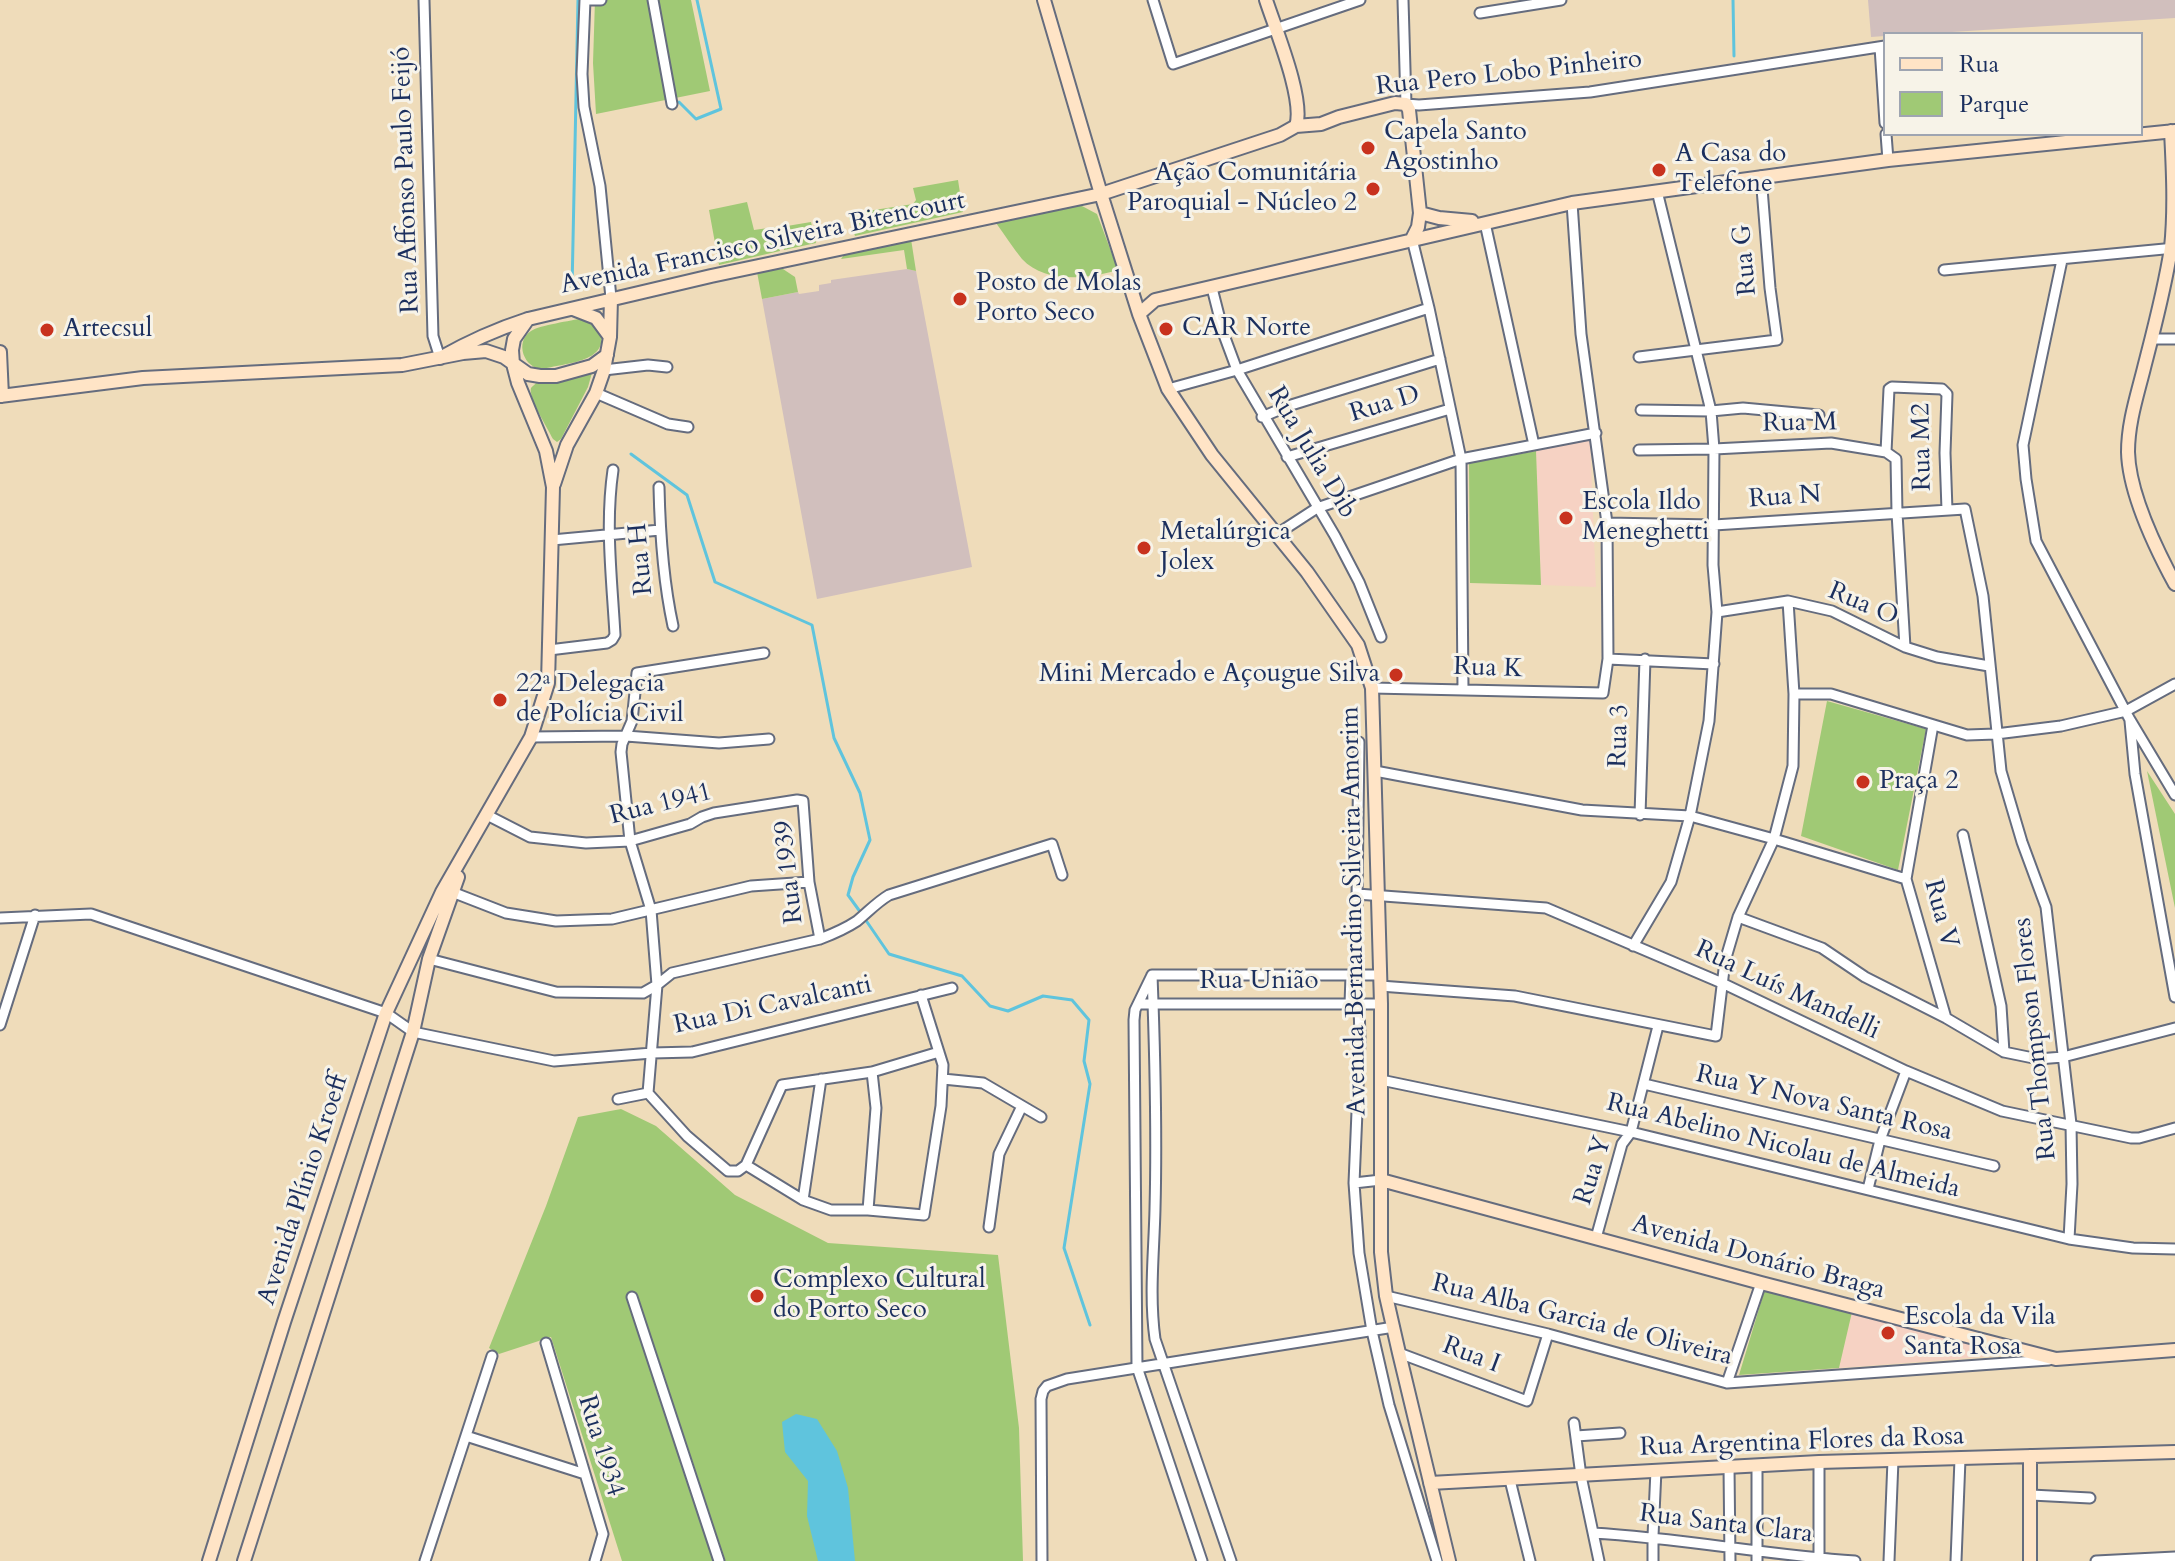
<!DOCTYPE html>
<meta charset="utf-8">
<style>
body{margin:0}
#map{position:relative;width:2175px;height:1561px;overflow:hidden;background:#efdcba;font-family:Cardo,serif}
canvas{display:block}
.legend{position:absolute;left:1883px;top:32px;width:260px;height:104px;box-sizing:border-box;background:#f7f3e8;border:2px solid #9fa5b1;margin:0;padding:10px 14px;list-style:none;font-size:24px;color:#1b2f5e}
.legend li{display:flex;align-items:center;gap:16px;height:40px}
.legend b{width:40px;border:2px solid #9fa5b1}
</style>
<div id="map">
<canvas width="2175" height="1561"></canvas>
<ul class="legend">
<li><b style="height:10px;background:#ffe4c6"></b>Rua</li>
<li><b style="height:22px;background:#a0c975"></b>Parque</li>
</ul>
</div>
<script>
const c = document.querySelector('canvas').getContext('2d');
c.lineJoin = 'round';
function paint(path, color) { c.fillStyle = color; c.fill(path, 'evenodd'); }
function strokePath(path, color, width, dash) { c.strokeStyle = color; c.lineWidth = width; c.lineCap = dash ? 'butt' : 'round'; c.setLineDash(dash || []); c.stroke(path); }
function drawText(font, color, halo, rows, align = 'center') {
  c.font = font + ' Cardo,serif'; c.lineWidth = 6; c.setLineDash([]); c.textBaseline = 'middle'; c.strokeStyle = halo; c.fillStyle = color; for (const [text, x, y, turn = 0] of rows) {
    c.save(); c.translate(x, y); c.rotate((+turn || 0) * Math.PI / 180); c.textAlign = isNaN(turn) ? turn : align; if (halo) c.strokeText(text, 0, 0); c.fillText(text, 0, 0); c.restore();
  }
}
paint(new Path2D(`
 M 1590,440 L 1596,587 L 1541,585 L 1536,451 Z
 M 1852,1312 L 2007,1355 L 1839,1368 Z`), '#f6d2c3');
paint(new Path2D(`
 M 1868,0 L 2175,0 L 2175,18 L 1920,34 L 1885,34 L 1885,36 L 1871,37 Z
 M 907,269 L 916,271 L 972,567 L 817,599 L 762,299 L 798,292 L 799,294 L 819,291 L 819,285 L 831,283 L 831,280 Z`), '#d1bfbd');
paint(new Path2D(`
 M 595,0 L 691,0 L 710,91 L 596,114 L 593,63 Z
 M 958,180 L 963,212 L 855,236 L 848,214 L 913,204 L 916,200 L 913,188 Z
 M 747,202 L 754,230 L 775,227 L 780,251 L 719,265 L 709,210 Z
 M 1073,205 L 1082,206 L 1097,214 L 1118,270 C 1089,279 1045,284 1022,259 C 1013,248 1005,235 996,223 Z
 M 811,222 L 816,243 L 784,250 L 781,227 Z
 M 911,239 L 916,271 L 907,269 L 904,250 L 841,259 L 846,252 Z
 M 780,267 L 795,277 L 798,292 L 762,299 L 757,272 Z
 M 583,318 L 597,323 C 616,362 570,362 543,369 C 524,369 514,342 531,331 C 540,325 571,321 583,318 Z
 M 593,369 L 588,387 L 561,439 L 557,442 L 553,439 C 548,429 528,397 531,388 C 532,386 535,385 536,383 Z
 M 1536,451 L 1541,585 L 1470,583 L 1469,463 Z
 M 1827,701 L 1926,729 L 1898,870 L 1801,836 Z
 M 2147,771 L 2175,814 L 2175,908 Z
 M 621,1109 L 656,1126 L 735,1195 L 828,1243 L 998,1255 L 1019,1428 L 1023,1561 L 622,1561 L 551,1337 L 499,1354 L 489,1348 L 546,1206 L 578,1117 Z
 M 1765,1289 L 1852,1312 L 1839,1368 L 1739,1375 Z`), '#a0c975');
paint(new Path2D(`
 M 796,1414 L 817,1419 L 837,1451 L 848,1488 L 855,1561 L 818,1561 L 807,1516 L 808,1481 L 785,1452 L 782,1422 Z`), '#5fc4dd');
strokePath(new Path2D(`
 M 1733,0 L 1734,56
 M 679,102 L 696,119 L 721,109 L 697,0
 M 572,289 L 578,0
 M 631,454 L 687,495 L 715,582 L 812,625 L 834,738 L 860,793 L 870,840 L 853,877 L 848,895 L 861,913
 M 865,919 L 889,954 L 962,976 L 990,1006 L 1008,1011 L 1043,996 L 1072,1000 L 1089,1020 L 1084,1061 L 1090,1084 L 1064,1248 L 1090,1325`), '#5fc4dd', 3);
const street = new Path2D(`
 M 424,0 L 433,336 L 440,358
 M 585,0 L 582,74 L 584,107 L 600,186 L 611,298
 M 585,0 L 601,0
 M 653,0 L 672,104
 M 1153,0 L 1173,64 L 1360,0
 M 1403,0 L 1406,104 L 1419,105 L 1590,92 L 1885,46
 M 1480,13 L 1561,0
 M 1880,47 L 1885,123
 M 1886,134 L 1888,160
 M 1485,223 L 1534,445
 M 1412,239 L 1429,308 L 1461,459 L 1463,689
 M 2062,260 L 2023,445 L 2026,479 L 2036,541 L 2129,718 L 2175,795
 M 1944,270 L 2175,248
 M 1212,288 L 1224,335 L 1237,370 L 1335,536 L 1359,582 L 1381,637
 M 2151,339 L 2175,339
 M 1639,357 L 1777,340 L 1770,288 L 1761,176
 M 604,370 L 648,365 L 667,367
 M 1168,389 L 1237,370 L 1429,308
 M 596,393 L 668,424 L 688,427
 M 1641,410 L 1711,411 L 1743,408 L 1819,415
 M 1262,417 L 1288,406 L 1440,359
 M 1639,450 L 1714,449 L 1831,443 L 1886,452 L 1896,459 L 1897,513 L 1905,647
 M 1886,452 L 1889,389 L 1892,387 L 1942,389 L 1947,394 L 1945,453 L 1947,510
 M 1287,457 L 1450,409
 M 659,487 C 660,534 663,580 673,626
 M 1607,523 L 1714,525 L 1965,509 L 1983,596 L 2001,771 L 2022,842 L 2046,907 L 2071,1124 L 2072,1184 L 2069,1239
 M 1277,534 L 1317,508 L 1461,459 L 1596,433
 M 552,540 L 660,530
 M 1717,612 L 1788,601 L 1832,611 L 1905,647 L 1937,657 L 1989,666
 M 549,650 L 607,643 L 612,640 L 615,635 C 612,580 605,525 613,470
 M 1608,659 L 1714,664
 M 1372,688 L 1603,693 L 1608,659 L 1607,523 L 1581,334 L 1572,203
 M 1794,694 L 1831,694 L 1967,735 L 1996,734 L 2061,726 L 2126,711 L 2175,684
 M 2130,721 L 2135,774 L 2175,997
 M 1933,725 L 1906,879 L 1946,1018
 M 531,737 L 626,736 L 719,743 L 769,739
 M 1375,771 L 1582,810 L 1690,816 L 1774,839 L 1906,879
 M 487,815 L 530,837 L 586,843 L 630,841 L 690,824 L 702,817 L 714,813 L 797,800 L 803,801 L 809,882 L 820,939
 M 1640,815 L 1645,659
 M 1963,835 L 2001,1006 L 2004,1052
 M 452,892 L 506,913 L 556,921 L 612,919 L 751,886 L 809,882
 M 1357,894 L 1546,908 L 1722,983 L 1906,1071 L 2002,1111 L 2131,1138 L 2139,1138 L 2175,1128
 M 1738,917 L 1822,948 L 1865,977 L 1946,1018 L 2004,1052 L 2038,1059 L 2063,1057 L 2175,1028
 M 0,918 L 91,914 L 386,1013 L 413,1032 L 554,1061 L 652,1053 L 692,1052 L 952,988
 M 1633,946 L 1671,882 L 1690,816 L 1709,721 L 1717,612 L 1713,565 L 1714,449 L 1711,411 L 1657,191
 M 429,959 L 556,992 L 643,993 L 657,985 L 672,973 L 820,939 C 833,934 845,929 857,921 C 868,912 877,902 889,895 L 1052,844 L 1062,875
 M 1152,975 L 1135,1010 L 1134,1020 L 1137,1367 L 1202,1561
 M 1152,975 C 1155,1053 1157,1131 1155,1209 C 1154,1253 1149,1295 1155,1339 L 1231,1561
 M 1152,975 L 1380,975
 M 1356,975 L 1359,742
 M 1380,986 L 1515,996 L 1716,1036 L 1725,961 L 1738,917 L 1774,839 L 1793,766 L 1794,694 L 1788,601
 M 1138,1004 L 1381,1004
 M 1350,1004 L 1351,975
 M 1359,1004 L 1360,1040 L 1354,1183 L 1359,1253 L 1372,1331 L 1389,1405 L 1437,1561
 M 0,1025 L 35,915
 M 943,1079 L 983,1083 L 1041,1117
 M 1381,1080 L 1631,1132 L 2069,1239 L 2133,1248 L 2175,1249
 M 1644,1084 L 1994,1166
 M 648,1093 L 657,985 L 651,910 L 630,841 L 621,752 L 622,744 L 632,721 L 637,673 L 764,653
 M 648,1093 L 687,1136 L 728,1171 L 738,1171 L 746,1165 L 782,1085 L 872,1072 L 939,1052
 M 618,1099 L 648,1093
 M 746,1165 L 803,1200 L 831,1210 L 868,1210 L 924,1215 L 941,1106 L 943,1065 L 921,995
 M 1354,1183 L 1381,1180
 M 1868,1189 L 1880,1140 L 1906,1071
 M 803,1200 L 821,1079
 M 868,1210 L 876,1108 L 872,1072
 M 989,1227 L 999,1154 L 1022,1106
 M 1596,1238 L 1622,1144 L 1631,1132 L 1658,1026
 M 1386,1296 L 1548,1334 L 1727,1383 L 2049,1360
 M 632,1297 L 719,1561
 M 546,1343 L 603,1534 L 595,1561
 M 1399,1353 L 1527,1401 L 1548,1334
 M 1727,1383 L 1761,1283
 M 1574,1423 L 1581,1476 L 1599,1561
 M 466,1436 L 585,1474
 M 1576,1436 L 1620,1433
 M 1729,1466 L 1730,1561
 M 1510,1480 L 1530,1561
 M 2031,1495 L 2090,1498
 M 1593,1533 C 1681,1538 1767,1555 1855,1561
 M 425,1561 L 492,1356
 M 1042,1561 L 1041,1399 L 1043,1391 L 1047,1386 L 1067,1379 L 1394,1327
 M 1653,1561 L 1653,1536 L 1656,1470
 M 1757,1561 L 1757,1465
 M 1819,1561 L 1819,1462
 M 1889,1561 L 1893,1460
 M 1956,1561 L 1960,1459
 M 2096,1561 L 2175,1557`);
const secondary = new Path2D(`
 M 1044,0 L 1101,194 L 1139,314 L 1168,389 L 1212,455 L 1307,572 L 1358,645 L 1372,688 L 1381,1004 L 1381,1252 L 1386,1296 L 1399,1353 L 1449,1561
 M 1266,0 C 1275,28 1305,100 1296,126
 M 2171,131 C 2173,169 2175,210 2171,248 C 2165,288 2154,329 2144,368 C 2137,396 2128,423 2128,452 C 2129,494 2155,547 2175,584
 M 1420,213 L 1439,218 L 1472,221
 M 573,309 L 596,318 L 610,337
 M 1139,314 L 1155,300 L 1572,203 L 1888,160 L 2175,131
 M 0,352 L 2,396
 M 440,358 C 468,342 497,329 528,319 L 711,276 L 1101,194 L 1280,135 L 1296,126 L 1321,124 L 1339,117 L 1395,103 L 1406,104 L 1409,110 L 1420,213 L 1418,227 L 1412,239
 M 0,396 L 143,378 L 402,365 L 463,353 L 486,351 L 504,357 L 528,374 L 540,376 L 556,376 L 592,366 L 607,355
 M 554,484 L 567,445 L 596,393 L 604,370 L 610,337 L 611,298
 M 1381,1180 L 1761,1283 L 2056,1359 L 2175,1350
 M 2030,1456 L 2030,1561
 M 1430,1483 L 1819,1462 L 2175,1452
 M 209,1561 L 284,1322 L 386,1013 L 442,892 L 531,737 L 548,683 L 553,487 L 546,451 L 518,383 L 513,364 L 512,350 L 514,339 L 528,319
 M 244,1561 L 413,1032 L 429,959 L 458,877`);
strokePath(street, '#656c7e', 13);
strokePath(secondary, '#656c7e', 16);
strokePath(street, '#fff', 9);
strokePath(secondary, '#ffe4c6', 12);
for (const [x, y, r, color] of [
 [1368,148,8,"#c8321e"],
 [1659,170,8,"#c8321e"],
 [1373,189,8,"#c8321e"],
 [960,299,8,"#c8321e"],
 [1166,329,8,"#c8321e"],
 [47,330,8,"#c8321e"],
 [1566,518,8,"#c8321e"],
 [1144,548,8,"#c8321e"],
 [1396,675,8,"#c8321e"],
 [500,700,8,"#c8321e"],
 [1863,782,8,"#c8321e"],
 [757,1296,8,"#c8321e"],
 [1888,1333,8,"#c8321e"]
]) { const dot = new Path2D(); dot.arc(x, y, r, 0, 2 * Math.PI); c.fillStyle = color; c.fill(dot); strokePath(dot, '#f7f3e8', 3); }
drawText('26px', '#1b2f5e', '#f7f3e8', [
 ["Rua Pero Lobo Pinheiro",1509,74,-6],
 ["Rua Affonso Paulo Feijó",407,180,-92],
 ["Avenida Francisco Silveira Bitencourt",763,244,-12],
 ["Rua G",1746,260,-95],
 ["Rua D",1385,405,-17],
 ["Rua M",1800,424,-1],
 ["Rua M2",1923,447,-91],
 ["Rua Julia Dib",1311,453,59],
 ["Rua N",1785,498,-4],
 ["Rua H",642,559,-95],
 ["Rua O",1863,605,23],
 ["Rua K",1488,669,2],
 ["Rua 3",1620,736,-88],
 ["Rua 1941",661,805,-14],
 ["Rua 1939",790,872,-96],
 ["Avenida Bernardino Silveira Amorim",1355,911,-91],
 ["Rua V",1940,914,75],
 ["Rua União",1259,982],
 ["Rua Luís Mandelli",1787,991,25],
 ["Rua Di Cavalcanti",773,1006,-12],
 ["Rua Thompson Flores",2036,1039,-96],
 ["Rua Y Nova Santa Rosa",1824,1104,13],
 ["Rua Abelino Nicolau de Almeida",1783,1147,14],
 ["Rua Y",1594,1171,-72],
 ["Avenida Plínio Kroeff",304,1190,-72],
 ["Avenida Donário Braga",1758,1258,15],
 ["Rua Alba Garcia de Oliveira",1582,1321,14],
 ["Rua I",1471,1356,21],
 ["Rua Argentina Flores da Rosa",1802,1443,-2],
 ["Rua 1934",600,1446,73],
 ["Rua Santa Clara",1726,1525,7]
]);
drawText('26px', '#1b2f5e', '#f7f3e8', [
 ["Capela Santo",1384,133],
 ["Agostinho",1384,163],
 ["A Casa do",1675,155],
 ["Telefone",1675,185],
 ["Ação Comunitária",1357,174,"right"],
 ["Paroquial - Núcleo 2",1357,204,"right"],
 ["Posto de Molas",976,284],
 ["Porto Seco",976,314],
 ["CAR Norte",1182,329],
 ["Artecsul",63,330],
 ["Escola Ildo",1582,503],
 ["Meneghetti",1582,533],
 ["Metalúrgica",1160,533],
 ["Jolex",1160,563],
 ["Mini Mercado e Açougue Silva",1380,675,"right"],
 ["22ª Delegacia",516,685],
 ["de Polícia Civil",516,715],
 ["Praça 2",1879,782],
 ["Complexo Cultural",773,1281],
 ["do Porto Seco",773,1311],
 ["Escola da Vila",1904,1318],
 ["Santa Rosa",1904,1348]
], 'left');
</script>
